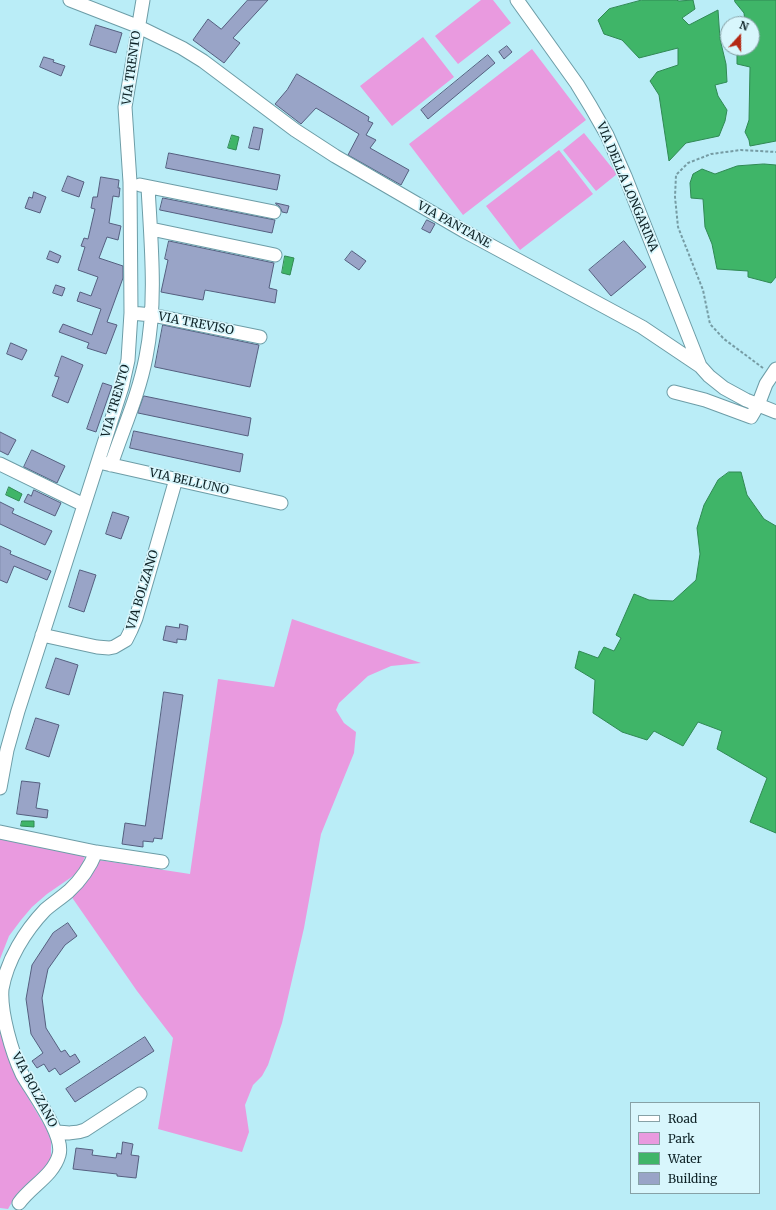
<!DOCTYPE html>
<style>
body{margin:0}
#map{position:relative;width:776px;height:1210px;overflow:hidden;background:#baedf7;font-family:Merriweather,serif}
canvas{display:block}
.legend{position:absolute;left:630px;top:1102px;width:130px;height:92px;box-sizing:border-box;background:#d8f6fc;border:1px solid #87a1a6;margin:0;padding:5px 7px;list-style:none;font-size:12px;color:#0d2125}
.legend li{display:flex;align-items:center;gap:8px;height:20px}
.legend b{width:20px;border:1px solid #87a1a6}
.north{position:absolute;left:720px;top:16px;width:40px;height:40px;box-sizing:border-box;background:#d8f6fc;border:1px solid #87a1a6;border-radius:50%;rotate:21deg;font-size:11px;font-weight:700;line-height:16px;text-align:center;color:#0d2125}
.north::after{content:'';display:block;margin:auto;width:14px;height:18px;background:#b42713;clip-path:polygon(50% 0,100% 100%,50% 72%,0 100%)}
</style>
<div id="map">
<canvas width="776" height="1210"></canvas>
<ul class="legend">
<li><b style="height:5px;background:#fff"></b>Road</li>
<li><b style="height:11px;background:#e99adf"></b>Park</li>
<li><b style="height:11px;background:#3fb568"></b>Water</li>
<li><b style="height:11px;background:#99a4c7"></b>Building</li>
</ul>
<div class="north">N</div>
</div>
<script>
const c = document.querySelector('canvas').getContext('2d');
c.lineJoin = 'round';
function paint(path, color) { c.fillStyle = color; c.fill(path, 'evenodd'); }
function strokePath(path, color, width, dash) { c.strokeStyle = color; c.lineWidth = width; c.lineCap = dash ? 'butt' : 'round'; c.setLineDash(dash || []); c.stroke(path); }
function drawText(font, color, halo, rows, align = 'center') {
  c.font = font + ' Merriweather,serif'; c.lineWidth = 3.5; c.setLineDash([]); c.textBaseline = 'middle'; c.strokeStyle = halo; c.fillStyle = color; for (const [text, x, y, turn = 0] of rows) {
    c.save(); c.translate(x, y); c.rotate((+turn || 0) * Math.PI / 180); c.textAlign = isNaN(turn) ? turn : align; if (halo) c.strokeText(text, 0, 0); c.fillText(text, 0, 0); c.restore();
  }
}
paint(new Path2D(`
 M 481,0 L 493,0 L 511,23 L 458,64 L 435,36 Z
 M 423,37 L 454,77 L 392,126 L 360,86 Z
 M 532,49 L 586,120 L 463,215 L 409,144 Z
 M 584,133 L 617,174 L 596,191 L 563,150 Z
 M 559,150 L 593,194 L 520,250 L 486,206 Z
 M 292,619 L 421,663 L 391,666 L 368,676 L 339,703 L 336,710 L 344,723 L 356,732 L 354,753 L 321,834 L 304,928 L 282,1023 L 268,1065 L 262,1076 L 253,1085 L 245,1105 L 249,1132 L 242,1152 L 158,1129 L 173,1038 L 137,991 L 71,896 L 99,860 L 190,874 L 218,679 L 274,687 Z
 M 0,835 L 85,856 L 82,865 L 76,874 L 47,894 L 32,907 L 21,920 L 9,936 L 0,959 Z
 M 0,1031 L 12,1068 L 20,1084 L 46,1128 L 51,1141 L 51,1156 L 47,1168 L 16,1195 L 8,1209 L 0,1208 Z`), '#e99adf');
const water = new Path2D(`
 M 642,0 L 676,0 L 679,1 L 693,0 L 695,9 L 682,18 L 689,25 L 718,10 L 720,39 L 726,64 L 727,82 L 715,85 L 718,96 L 727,110 L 725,121 L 719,136 L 686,143 L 669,161 L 659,95 L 650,81 L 657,72 L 678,65 L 678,48 L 639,58 L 622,40 L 604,34 L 598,20 L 609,9 Z
 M 735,0 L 776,0 L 776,141 L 750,146 L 749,140 L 745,132 L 749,120 L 750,67 L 737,64 L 737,48 L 752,48 L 752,24 L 743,24 L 745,22 L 744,13 L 735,2 Z
 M 232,135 L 239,137 L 236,150 L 228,148 Z
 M 764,164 L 776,165 L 776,277 L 771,283 L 748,277 L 748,271 L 717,269 L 712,244 L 705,227 L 703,199 L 691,198 L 690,183 L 693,174 L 702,169 L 715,174 L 737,166 Z
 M 285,256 L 294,258 L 290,275 L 282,273 Z
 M 729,472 L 741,472 L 747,495 L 764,519 L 776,526 L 776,833 L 750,822 L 767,778 L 717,749 L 722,731 L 698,722 L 683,746 L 654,731 L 647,740 L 622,732 L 593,713 L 595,680 L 575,668 L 579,651 L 598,658 L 604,647 L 614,651 L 621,638 L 616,635 L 634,594 L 649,600 L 673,601 L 696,580 L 700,554 L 697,528 L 704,505 L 718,480 Z
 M 9,487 L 22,494 L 19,501 L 6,495 Z
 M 22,821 L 34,821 L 34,827 L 21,826 Z`);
paint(water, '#3fb568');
strokePath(water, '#308954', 1);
const building = new Path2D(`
 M 248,0 L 268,0 L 233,38 L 240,43 L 224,63 L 193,40 L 208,19 L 221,29 Z
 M 96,25 L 122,33 L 116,53 L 90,45 Z
 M 507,46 L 512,52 L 504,59 L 499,52 Z
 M 488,55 L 495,63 L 428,119 L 421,110 Z
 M 44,57 L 54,60 L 53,62 L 65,66 L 61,76 L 40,67 Z
 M 297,74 L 369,117 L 368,121 L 373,123 L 366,135 L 376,140 L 370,148 L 409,170 L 401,185 L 348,155 L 359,134 L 316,108 L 301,124 L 275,104 L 287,90 Z
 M 254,127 L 263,129 L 259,150 L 249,148 Z
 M 169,153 L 280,175 L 277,190 L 166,168 Z
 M 68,176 L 84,182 L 79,197 L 62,191 Z
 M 101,177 L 119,180 L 118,188 L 120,188 L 119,197 L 113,196 L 109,223 L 121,226 L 118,240 L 107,237 L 99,258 L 123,266 L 123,278 L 107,322 L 117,325 L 106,354 L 87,348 L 89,343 L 59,332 L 63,324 L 92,335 L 101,309 L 77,301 L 80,292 L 91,296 L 98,277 L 78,270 L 85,247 L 81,246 L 84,238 L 88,239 L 95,209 L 91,208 L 93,197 L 97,197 Z
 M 34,192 L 46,197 L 40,213 L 25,208 L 29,197 L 32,198 Z
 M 163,198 L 275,220 L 272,233 L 160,210 Z
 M 276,203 L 289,206 L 287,213 L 282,212 L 281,209 L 279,206 L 276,204 Z
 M 427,220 L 435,224 L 430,233 L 422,229 Z
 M 169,241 L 274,263 L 269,288 L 277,290 L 275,303 L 205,290 L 203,300 L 161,292 L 168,260 L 165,259 Z
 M 624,241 L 646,267 L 611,296 L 589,270 Z
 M 50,251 L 61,256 L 58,263 L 47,259 Z
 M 352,251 L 366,261 L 359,270 L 345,260 Z
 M 56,285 L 65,288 L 62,296 L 53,293 Z
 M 163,325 L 259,345 L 250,387 L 155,367 Z
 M 11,343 L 27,350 L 22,360 L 7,354 Z
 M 62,356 L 83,365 L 68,403 L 52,396 L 59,377 L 55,376 Z
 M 103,383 L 112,386 L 96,432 L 87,429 Z
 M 144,396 L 251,418 L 248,436 L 138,413 Z
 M 134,431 L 243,454 L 240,472 L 130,448 Z
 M 0,432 L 16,440 L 8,455 L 0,451 Z
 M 32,450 L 65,466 L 57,483 L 24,467 Z
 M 34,490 L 61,503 L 55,516 L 24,502 L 28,494 L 31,496 Z
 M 0,502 L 14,509 L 12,513 L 52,531 L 45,545 L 0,524 Z
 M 113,512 L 129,517 L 121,539 L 106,534 Z
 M 0,546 L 11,551 L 10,554 L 51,571 L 47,580 L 14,566 L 7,583 L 0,580 Z
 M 80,570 L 96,575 L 84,612 L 69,607 Z
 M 180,624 L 188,626 L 186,640 L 177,639 L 177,643 L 163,640 L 166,626 L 179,628 Z
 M 56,658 L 78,665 L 69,695 L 46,688 Z
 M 164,692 L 183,695 L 162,839 L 154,838 L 153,842 L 143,841 L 143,847 L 122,844 L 125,823 L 145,826 Z
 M 36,718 L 59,725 L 49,757 L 26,749 Z
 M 22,781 L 40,783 L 36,808 L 48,810 L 47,818 L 17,814 Z
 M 68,923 L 77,936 L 65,945 L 48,969 L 42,998 L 46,1028 L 61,1052 L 65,1050 L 70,1057 L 75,1054 L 80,1062 L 60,1075 L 55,1068 L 49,1072 L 44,1064 L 37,1068 L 32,1061 L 43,1053 L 31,1034 L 26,999 L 32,965 L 53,933 Z
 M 145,1037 L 154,1051 L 75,1102 L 66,1089 Z
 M 123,1142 L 133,1144 L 131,1155 L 139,1156 L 136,1178 L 117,1176 L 117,1174 L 73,1169 L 76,1148 L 93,1150 L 92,1155 L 116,1158 L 117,1153 L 121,1154 Z`);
paint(building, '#99a4c7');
strokePath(building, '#555f7f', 1);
const minor = new Path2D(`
 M 70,0 L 137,26 L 182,48 L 203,61 L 295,130 L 335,156 L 464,231 L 642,327 L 700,366 L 709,376 L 724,388 L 746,400 L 776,412
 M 517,0 L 577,84 L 591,107 L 607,135 L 625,176 L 700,366
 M 140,185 L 274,212
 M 151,229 L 275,255
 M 131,313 L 152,315 L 260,337
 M 674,392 L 705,400 L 751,417 L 758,405 L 766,384 L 776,369
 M 103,463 L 281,503
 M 0,464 L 84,505
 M 111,465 C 123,429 139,394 146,357 C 157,302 151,243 148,187
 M 42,635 L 97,647 L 109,648 L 114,647 L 126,640 L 131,630 L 136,618 L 176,479
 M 0,788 L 7,750 L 18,711 L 122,387 L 128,360 L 131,313 L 130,182 L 125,107 L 143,0
 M 0,832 L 96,852 L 162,862
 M 56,1132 C 66,1133 75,1134 85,1130 L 140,1094
 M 19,1203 C 31,1186 53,1176 59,1155 C 65,1135 32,1092 22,1074 C 12,1053 0,1012 2,989 C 7,960 25,931 45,910 C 53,903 61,898 69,891 C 81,880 90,867 96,852`);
strokePath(minor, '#6d9da7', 15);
strokePath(new Path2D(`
 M 763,368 L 724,339 L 710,324 L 703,290 L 678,227 L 675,197 L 676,175 L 688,163 L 711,154 L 741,150 L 776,152`), '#769ca4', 2, [3, 2]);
strokePath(minor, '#fff', 13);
drawText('12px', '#0d2125', '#d8f6fc', [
 ["VIA TRENTO",132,68,-82],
 ["VIA DELLA LONGARINA",627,187,67],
 ["VIA PANTANE",454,225,29],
 ["VIA TREVISO",196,324,11],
 ["VIA TRENTO",116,401,-74],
 ["VIA BELLUNO",189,482,13],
 ["VIA BOLZANO",143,590,-73],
 ["VIA BOLZANO",34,1090,62]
]);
</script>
